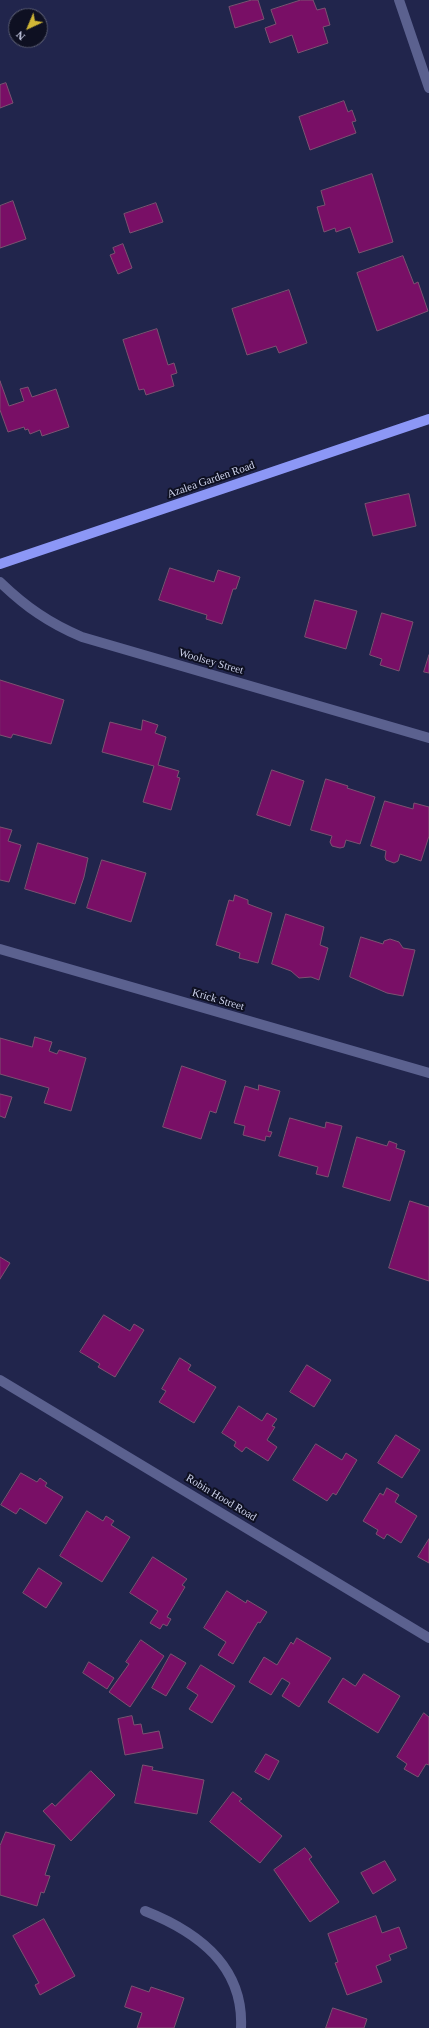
<!DOCTYPE html>
<style>
body{margin:0}
#map{position:relative;width:429px;height:2028px;overflow:hidden;background:#21254c;font-family:Georgia,serif}
canvas{display:block}
.north{position:absolute;left:8px;top:8px;width:40px;height:40px;box-sizing:border-box;background:#0e1022;border:1px solid #5a5d72;border-radius:50%;rotate:224deg;font-size:11px;font-weight:700;line-height:16px;text-align:center;color:#ccd1ea}
.north::after{content:'';display:block;margin:auto;width:14px;height:18px;background:#d1b736;clip-path:polygon(50% 0,100% 100%,50% 72%,0 100%)}
</style>
<div id="map">
<canvas width="429" height="2028"></canvas>
<div class="north">N</div>
</div>
<script>
const c = document.querySelector('canvas').getContext('2d');
c.lineJoin = 'round';
function paint(path, color) { c.fillStyle = color; c.fill(path, 'evenodd'); }
function strokePath(path, color, width, dash) { c.strokeStyle = color; c.lineWidth = width; c.lineCap = dash ? 'butt' : 'round'; c.setLineDash(dash || []); c.stroke(path); }
function drawText(font, color, halo, rows, align = 'center') {
  c.font = font + ' Georgia,serif'; c.lineWidth = 4; c.setLineDash([]); c.textBaseline = 'middle'; c.strokeStyle = halo; c.fillStyle = color; for (const [text, x, y, turn = 0] of rows) {
    c.save(); c.translate(x, y); c.rotate((+turn || 0) * Math.PI / 180); c.textAlign = isNaN(turn) ? turn : align; if (halo) c.strokeText(text, 0, 0); c.fillText(text, 0, 0); c.restore();
  }
}
const building = new Path2D(`
 M 252,0 L 258,0 L 264,19 L 235,28 L 229,7 Z
 M 301,0 L 313,0 L 317,10 L 325,8 L 330,25 L 323,27 L 328,43 L 298,53 L 292,35 L 270,43 L 265,28 L 276,24 L 271,10 Z
 M 6,83 L 13,103 L 0,108 L 0,85 Z
 M 344,101 L 348,112 L 352,110 L 356,121 L 352,122 L 356,133 L 310,150 L 299,117 Z
 M 372,174 L 393,242 L 359,253 L 350,227 L 336,232 L 335,228 L 324,232 L 317,207 L 325,205 L 321,191 Z
 M 13,201 L 26,239 L 0,248 L 0,206 Z
 M 156,203 L 163,222 L 130,233 L 124,214 Z
 M 123,244 L 132,268 L 118,274 L 110,255 L 115,253 L 113,248 Z
 M 403,256 L 414,284 L 418,282 L 428,311 L 377,331 L 357,273 Z
 M 289,290 L 307,343 L 279,353 L 276,346 L 247,355 L 232,309 Z
 M 157,329 L 168,365 L 174,363 L 177,373 L 171,375 L 174,386 L 146,395 L 144,389 L 139,390 L 123,340 Z
 M 0,381 L 9,406 L 24,401 L 20,389 L 28,387 L 32,397 L 56,389 L 69,427 L 42,436 L 40,430 L 30,434 L 28,429 L 25,430 L 24,427 L 8,432 L 0,410 Z
 M 409,494 L 416,526 L 373,536 L 365,504 Z
 M 170,568 L 214,582 L 218,570 L 240,577 L 236,589 L 233,589 L 222,624 L 206,619 L 207,615 L 159,600 Z
 M 315,600 L 357,611 L 346,649 L 305,637 Z
 M 382,613 L 413,622 L 399,671 L 380,665 L 382,659 L 370,655 Z
 M 429,655 L 429,673 L 424,672 Z
 M 0,680 L 64,700 L 51,744 L 13,734 L 11,738 L 0,735 Z
 M 143,720 L 158,725 L 155,733 L 166,737 L 158,765 L 179,771 L 177,777 L 180,778 L 171,810 L 143,802 L 154,766 L 102,752 L 110,722 L 141,730 Z
 M 272,770 L 304,781 L 290,826 L 257,815 Z
 M 326,779 L 348,786 L 347,788 L 375,797 L 360,844 L 346,840 L 344,847 L 340,848 L 332,846 L 330,842 L 332,836 L 311,830 Z
 M 385,801 L 413,809 L 414,803 L 429,807 L 429,836 L 421,861 L 400,854 L 398,861 L 394,863 L 386,860 L 385,857 L 386,851 L 371,846 Z
 M 0,827 L 12,830 L 8,841 L 21,845 L 9,882 L 0,880 Z
 M 38,843 L 88,858 L 84,877 L 75,904 L 25,889 Z
 M 102,860 L 146,873 L 131,922 L 87,908 Z
 M 235,895 L 248,900 L 248,904 L 272,913 L 258,963 L 239,958 L 240,953 L 216,945 L 229,900 L 233,901 Z
 M 286,914 L 324,927 L 320,945 L 328,948 L 319,980 L 311,977 L 299,978 L 291,971 L 272,964 Z
 M 361,937 L 383,944 L 384,941 L 390,939 L 399,942 L 403,948 L 415,950 L 403,996 L 387,993 L 350,977 Z
 M 35,1037 L 52,1042 L 49,1051 L 57,1054 L 59,1050 L 86,1058 L 71,1111 L 44,1103 L 49,1088 L 0,1074 L 0,1038 L 32,1047 Z
 M 182,1066 L 226,1081 L 216,1113 L 210,1111 L 201,1139 L 163,1127 Z
 M 259,1085 L 280,1091 L 268,1131 L 272,1132 L 270,1137 L 266,1136 L 265,1141 L 243,1135 L 245,1126 L 234,1123 L 245,1086 L 258,1090 Z
 M 0,1094 L 12,1097 L 5,1118 L 0,1116 Z
 M 290,1118 L 325,1128 L 326,1122 L 342,1126 L 328,1177 L 316,1174 L 318,1167 L 279,1156 Z
 M 357,1137 L 387,1146 L 389,1141 L 397,1144 L 396,1148 L 405,1151 L 390,1201 L 343,1187 Z
 M 410,1201 L 429,1207 L 429,1281 L 389,1268 Z
 M 0,1257 L 10,1263 L 0,1279 Z
 M 104,1315 L 130,1331 L 134,1324 L 144,1330 L 115,1377 L 98,1367 L 100,1364 L 80,1352 Z
 M 180,1358 L 191,1365 L 188,1370 L 216,1387 L 194,1423 L 159,1402 L 166,1391 L 162,1389 Z
 M 307,1365 L 331,1380 L 314,1407 L 290,1392 Z
 M 239,1406 L 262,1421 L 267,1413 L 277,1419 L 272,1426 L 275,1427 L 267,1440 L 277,1447 L 268,1461 L 246,1447 L 242,1452 L 234,1446 L 236,1442 L 222,1433 Z
 M 396,1435 L 420,1450 L 402,1478 L 378,1463 Z
 M 316,1444 L 342,1460 L 346,1453 L 357,1460 L 336,1495 L 333,1493 L 327,1501 L 293,1480 Z
 M 21,1473 L 37,1482 L 40,1478 L 47,1483 L 45,1486 L 63,1497 L 46,1524 L 20,1508 L 16,1514 L 1,1505 Z
 M 387,1488 L 399,1495 L 395,1502 L 417,1516 L 401,1543 L 387,1534 L 384,1539 L 376,1534 L 378,1530 L 363,1521 L 380,1493 L 383,1495 Z
 M 87,1511 L 103,1521 L 106,1516 L 114,1521 L 111,1525 L 130,1537 L 102,1582 L 60,1556 Z
 M 429,1539 L 429,1563 L 418,1557 Z
 M 153,1557 L 187,1579 L 182,1585 L 185,1587 L 167,1617 L 171,1619 L 167,1626 L 163,1624 L 160,1629 L 150,1623 L 158,1611 L 130,1593 Z
 M 39,1568 L 62,1583 L 46,1608 L 23,1593 Z
 M 227,1591 L 246,1603 L 247,1600 L 267,1612 L 260,1623 L 258,1622 L 233,1664 L 218,1655 L 226,1642 L 204,1628 Z
 M 297,1638 L 331,1658 L 299,1707 L 282,1696 L 290,1683 L 282,1678 L 271,1695 L 249,1682 L 264,1657 L 277,1665 L 291,1642 L 293,1644 Z
 M 141,1640 L 164,1656 L 130,1707 L 109,1692 L 129,1664 L 126,1662 Z
 M 171,1654 L 186,1663 L 166,1696 L 152,1688 Z
 M 89,1662 L 114,1678 L 107,1689 L 83,1673 Z
 M 201,1665 L 235,1686 L 212,1723 L 189,1709 L 198,1695 L 187,1688 Z
 M 364,1674 L 400,1696 L 378,1733 L 328,1702 L 343,1678 L 355,1686 Z
 M 424,1713 L 429,1717 L 429,1765 L 426,1764 L 418,1777 L 404,1769 L 407,1764 L 397,1757 Z
 M 132,1716 L 134,1725 L 141,1724 L 143,1734 L 159,1731 L 163,1748 L 125,1755 L 118,1719 Z
 M 266,1754 L 279,1761 L 269,1780 L 255,1772 Z
 M 143,1765 L 153,1767 L 152,1770 L 204,1780 L 197,1814 L 135,1803 Z
 M 91,1771 L 115,1795 L 71,1841 L 43,1811 L 52,1803 L 55,1806 Z
 M 233,1792 L 242,1799 L 239,1801 L 282,1836 L 260,1863 L 210,1822 Z
 M 6,1832 L 55,1845 L 45,1875 L 50,1876 L 44,1893 L 41,1892 L 37,1906 L 0,1895 L 0,1846 Z
 M 305,1848 L 312,1857 L 309,1859 L 339,1902 L 310,1922 L 274,1870 Z
 M 385,1861 L 396,1880 L 373,1894 L 361,1873 Z
 M 376,1916 L 382,1933 L 399,1927 L 407,1948 L 389,1955 L 391,1960 L 376,1966 L 382,1982 L 347,1995 L 335,1963 L 338,1962 L 328,1934 Z
 M 44,1919 L 75,1976 L 40,1995 L 35,1985 L 39,1983 L 13,1936 Z
 M 132,1986 L 149,1992 L 151,1987 L 184,1998 L 174,2028 L 137,2028 L 142,2013 L 125,2007 Z
 M 333,2008 L 367,2019 L 364,2028 L 326,2028 Z`);
paint(building, '#790f66');
strokePath(building, '#7c5271', 1);
strokePath(new Path2D(`
 M 399,0 L 429,88
 M 0,582 C 26,607 49,623 82,637 L 429,738
 M 0,949 L 429,1073
 M 0,1380 L 429,1638
 M 145,1911 C 198,1932 244,1966 241,2028`), '#5b618f', 10);
strokePath(new Path2D(`
 M 0,564 L 429,419`), '#8c97f6', 10);
drawText('11px', '#ccd1ea', '#0e1022', [
 ["Azalea Garden Road",211,480,-19],
 ["Woolsey Street",211,662,16],
 ["Krick Street",218,1000,16],
 ["Robin Hood Road",221,1498,31]
]);
</script>
